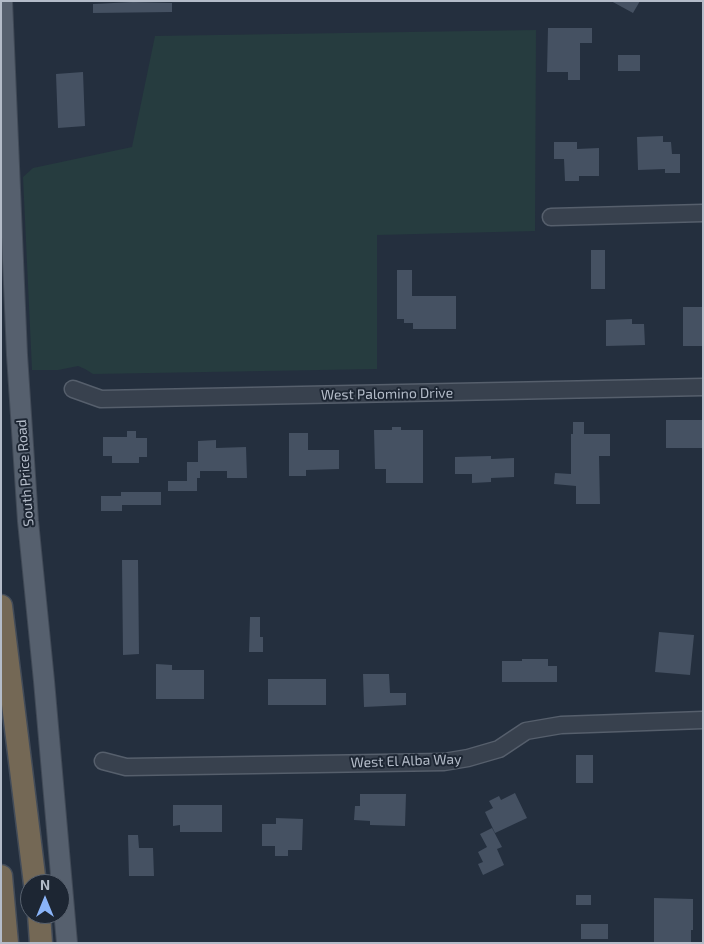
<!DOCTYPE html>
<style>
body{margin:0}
#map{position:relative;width:704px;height:944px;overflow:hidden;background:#242f3e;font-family:"Exo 2",sans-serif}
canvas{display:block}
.frame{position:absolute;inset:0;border:2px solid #b4bcc9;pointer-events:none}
.north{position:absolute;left:20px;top:874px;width:50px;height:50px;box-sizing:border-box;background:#1d2633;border:1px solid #59626f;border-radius:50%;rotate:0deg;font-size:14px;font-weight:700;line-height:20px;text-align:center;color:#b4bcc9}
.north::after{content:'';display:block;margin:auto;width:18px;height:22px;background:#8ab4f8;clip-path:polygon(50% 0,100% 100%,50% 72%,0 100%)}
</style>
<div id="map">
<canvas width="704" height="944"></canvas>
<div class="frame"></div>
<div class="north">N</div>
</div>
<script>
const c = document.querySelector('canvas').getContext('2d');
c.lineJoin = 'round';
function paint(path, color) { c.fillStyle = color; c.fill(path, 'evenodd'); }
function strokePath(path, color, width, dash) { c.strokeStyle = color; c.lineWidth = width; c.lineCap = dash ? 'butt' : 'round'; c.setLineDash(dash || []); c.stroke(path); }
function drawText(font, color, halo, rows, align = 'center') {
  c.font = font + ' "Exo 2",sans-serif'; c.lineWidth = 4; c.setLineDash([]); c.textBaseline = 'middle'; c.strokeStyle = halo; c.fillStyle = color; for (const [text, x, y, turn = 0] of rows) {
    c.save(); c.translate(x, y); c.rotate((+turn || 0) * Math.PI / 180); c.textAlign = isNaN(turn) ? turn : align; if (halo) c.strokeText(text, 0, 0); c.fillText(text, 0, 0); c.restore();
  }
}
paint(new Path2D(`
 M 536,30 L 535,231 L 377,235 L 377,369 L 93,374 L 85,369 L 78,366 L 58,370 L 32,370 L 23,177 L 33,168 L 132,147 L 155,36 Z`), '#263c3f');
paint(new Path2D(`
 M 611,1 L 640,1 L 633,13 Z
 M 133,2 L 172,3 L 172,12 L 93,13 L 93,4 Z
 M 548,28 L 592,28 L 592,43 L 580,43 L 580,80 L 568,80 L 568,72 L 547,72 Z
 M 618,55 L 640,55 L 640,71 L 618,71 Z
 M 83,72 L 85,126 L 58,128 L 56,74 Z
 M 663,136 L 663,142 L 671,142 L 672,154 L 680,154 L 680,173 L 665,173 L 665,169 L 638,170 L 637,137 Z
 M 554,142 L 577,142 L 577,149 L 599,148 L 599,176 L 579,176 L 579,181 L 565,181 L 564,159 L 554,159 Z
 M 591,250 L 605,250 L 605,289 L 591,289 Z
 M 397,270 L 412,270 L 412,296 L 456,296 L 456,329 L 413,329 L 413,323 L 404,323 L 404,319 L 397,319 Z
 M 683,307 L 703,307 L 703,346 L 683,346 Z
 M 632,319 L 632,324 L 644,324 L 645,345 L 606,346 L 606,320 Z
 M 666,420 L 702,420 L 702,448 L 666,448 Z
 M 573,422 L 584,422 L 584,434 L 610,434 L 610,456 L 599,456 L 600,504 L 576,504 L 576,486 L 554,484 L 555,473 L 571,474 L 571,434 L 573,434 Z
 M 392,427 L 401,427 L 401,430 L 423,430 L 423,483 L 386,483 L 386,469 L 375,469 L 374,430 L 392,430 Z
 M 127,431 L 136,431 L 136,438 L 147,438 L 147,457 L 139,457 L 139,463 L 112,463 L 112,456 L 103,456 L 103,437 L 127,437 Z
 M 289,433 L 308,433 L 308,450 L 339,450 L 339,469 L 306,470 L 306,476 L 289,476 Z
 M 216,440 L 216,448 L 246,447 L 247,478 L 227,478 L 227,471 L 200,471 L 200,478 L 197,478 L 197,491 L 168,491 L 168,481 L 187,481 L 187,462 L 198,462 L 198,441 Z
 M 491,456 L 491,459 L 514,458 L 514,477 L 491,478 L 491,482 L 472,483 L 472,474 L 455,474 L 455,457 Z
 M 121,492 L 161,492 L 161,505 L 122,505 L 122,511 L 101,511 L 101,496 L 121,496 Z
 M 122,560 L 138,560 L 139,654 L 123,655 Z
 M 250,617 L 260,617 L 260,637 L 263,637 L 263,652 L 249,652 Z
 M 659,632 L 694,635 L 690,675 L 655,672 Z
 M 522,659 L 548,659 L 548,666 L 557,666 L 557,682 L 502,682 L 502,661 L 522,661 Z
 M 156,664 L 172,665 L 172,670 L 204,670 L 204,699 L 156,699 Z
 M 363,674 L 389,674 L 390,693 L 406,693 L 406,705 L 364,707 Z
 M 268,679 L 326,679 L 326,705 L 268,705 Z
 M 576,755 L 593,755 L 593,783 L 576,783 Z
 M 515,793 L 527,818 L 495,833 L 485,812 L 493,808 L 489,801 L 499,796 L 501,800 Z
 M 360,794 L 406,794 L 405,826 L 370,825 L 370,821 L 354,820 L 355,806 L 360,806 Z
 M 173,805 L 222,805 L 222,832 L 180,832 L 180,825 L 173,826 Z
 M 276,818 L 303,819 L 302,850 L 288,850 L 288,856 L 275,856 L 275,846 L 262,846 L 262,824 L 276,824 Z
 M 492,828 L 502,847 L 497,849 L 504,865 L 483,875 L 478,864 L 483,862 L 478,852 L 487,847 L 480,834 Z
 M 128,835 L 138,835 L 139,848 L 153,848 L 154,876 L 129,876 Z
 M 576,895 L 591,895 L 591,905 L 576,905 Z
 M 654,898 L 693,899 L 693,930 L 691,930 L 691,943 L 654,943 Z
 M 581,924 L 608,924 L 608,939 L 581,939 Z`), '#455162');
const minor = new Path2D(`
 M 551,217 L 703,213
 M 73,389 L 101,399 L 703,387
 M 103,761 L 126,767 L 444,762 L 468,758 L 499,749 L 526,731 L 561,725 L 703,720`);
const major = new Path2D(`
 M 2,1 L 17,355 L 28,521 L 44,681 L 67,943`);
const highway = new Path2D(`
 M 1,606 L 35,884
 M 1,876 L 7,943
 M 39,914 L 41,943`);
strokePath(minor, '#565f6c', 19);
strokePath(major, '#414a57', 22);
strokePath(highway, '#434c59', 25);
strokePath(minor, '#38414e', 16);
strokePath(major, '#56606e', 20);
strokePath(highway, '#746855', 22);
drawText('14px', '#b4bcc9', '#1d2633', [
 ["West Palomino Drive",387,394,-1],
 ["South Price Road",25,473,-94],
 ["West El Alba Way",406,761,-2]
]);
</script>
